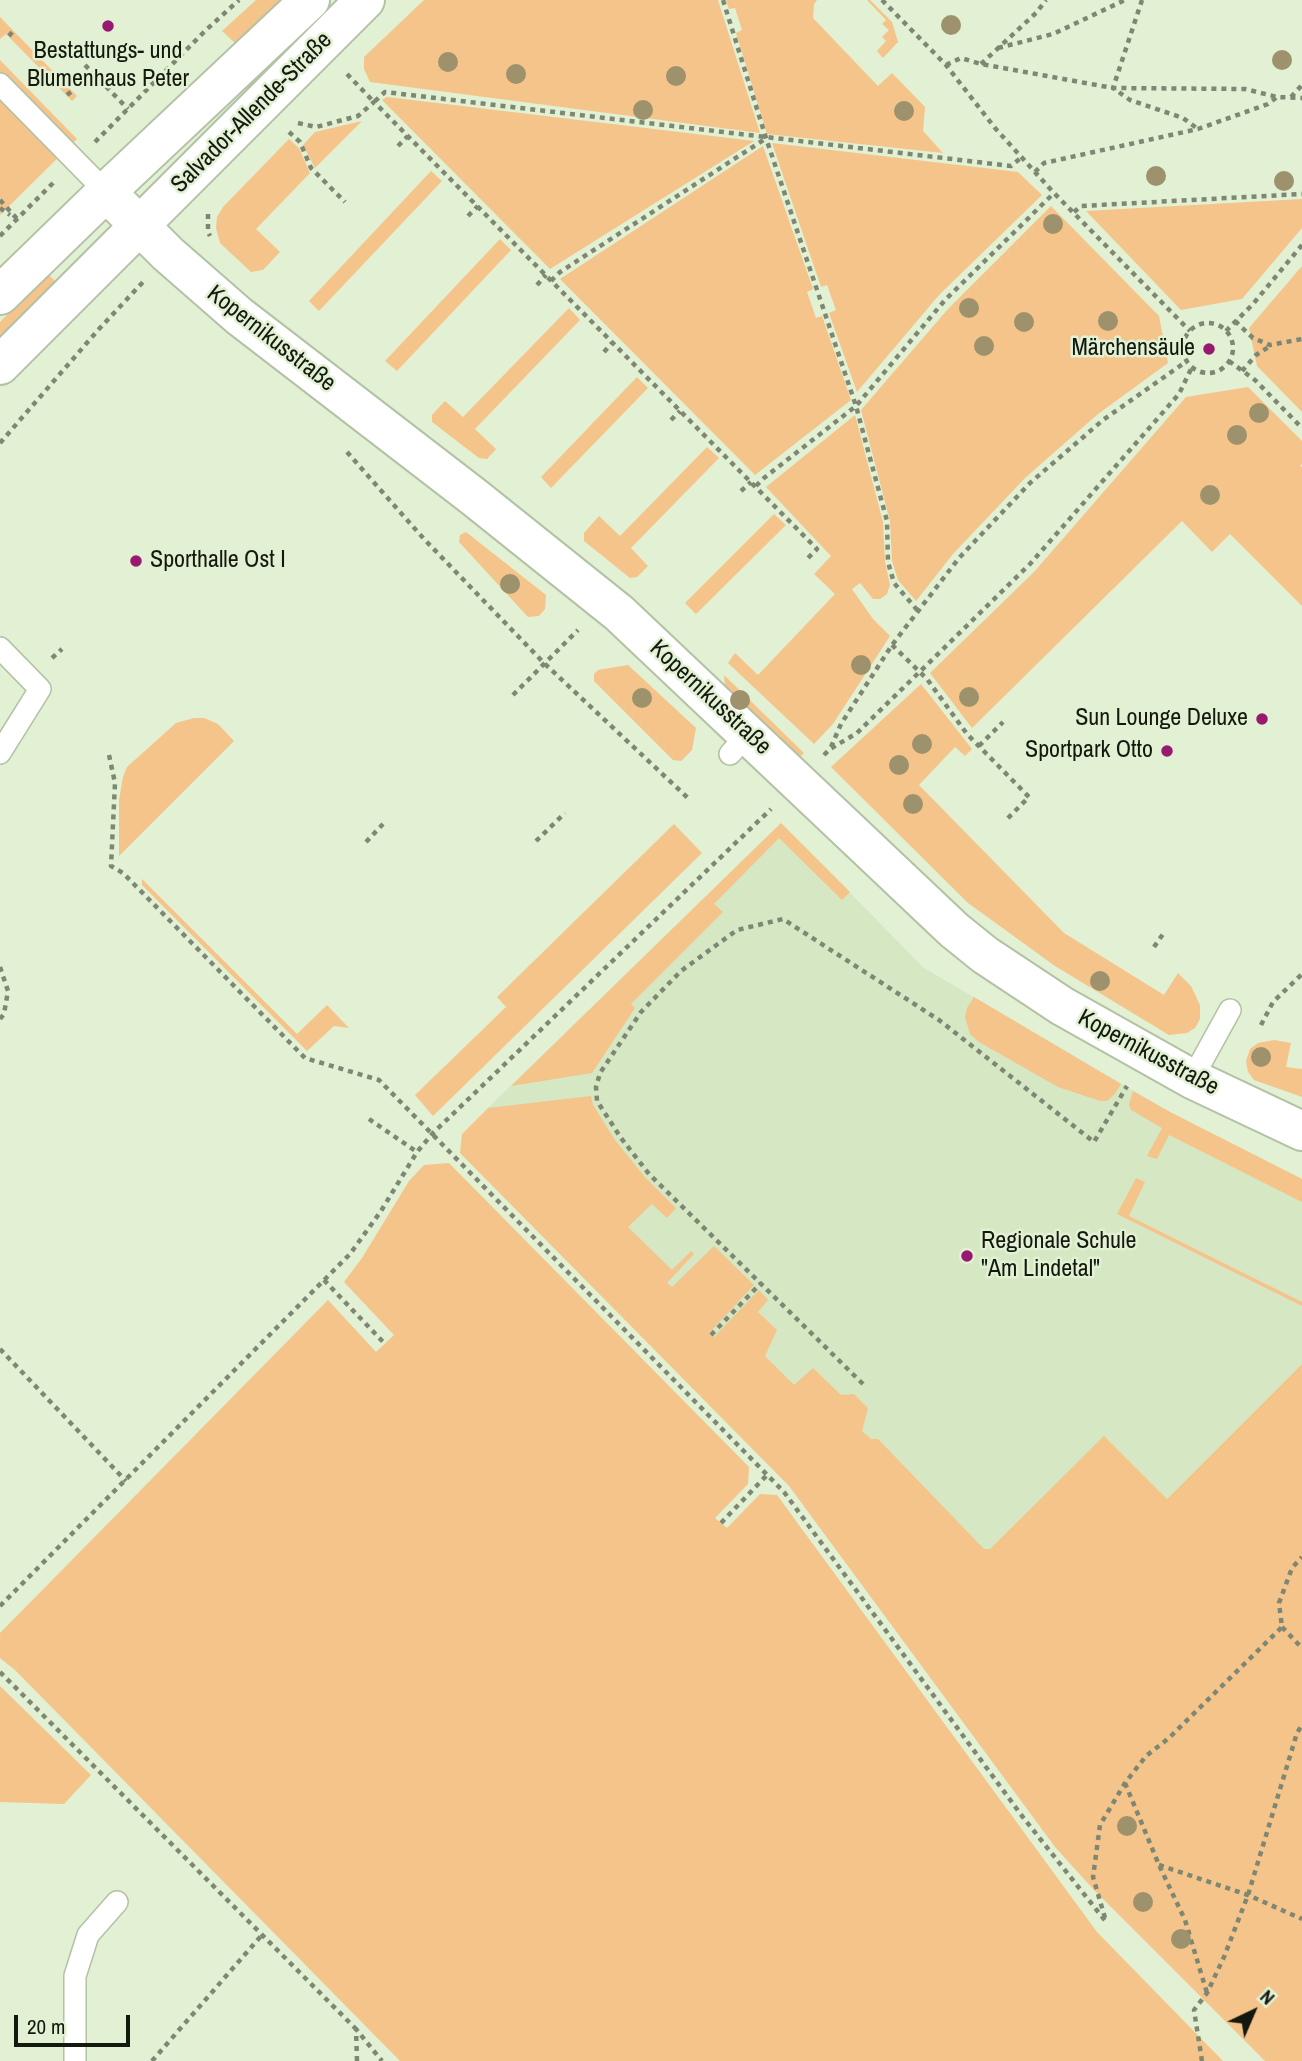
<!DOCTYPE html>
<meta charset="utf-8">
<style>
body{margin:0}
#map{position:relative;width:1302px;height:2061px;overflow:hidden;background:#e2f0d3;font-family:"Archivo Narrow",sans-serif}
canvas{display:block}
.north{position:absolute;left:1218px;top:1977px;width:70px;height:70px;-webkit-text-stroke:5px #e2f0d3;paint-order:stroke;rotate:44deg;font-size:19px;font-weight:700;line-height:28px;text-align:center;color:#14190f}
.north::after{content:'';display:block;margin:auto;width:24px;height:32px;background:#14190f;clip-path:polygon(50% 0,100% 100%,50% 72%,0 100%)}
.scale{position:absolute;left:14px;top:2015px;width:116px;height:32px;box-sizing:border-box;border:4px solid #14190f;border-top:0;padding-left:9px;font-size:21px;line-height:24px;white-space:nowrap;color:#14190f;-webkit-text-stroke:5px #e2f0d3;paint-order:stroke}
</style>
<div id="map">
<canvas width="1302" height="2061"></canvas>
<div class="north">N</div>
<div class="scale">20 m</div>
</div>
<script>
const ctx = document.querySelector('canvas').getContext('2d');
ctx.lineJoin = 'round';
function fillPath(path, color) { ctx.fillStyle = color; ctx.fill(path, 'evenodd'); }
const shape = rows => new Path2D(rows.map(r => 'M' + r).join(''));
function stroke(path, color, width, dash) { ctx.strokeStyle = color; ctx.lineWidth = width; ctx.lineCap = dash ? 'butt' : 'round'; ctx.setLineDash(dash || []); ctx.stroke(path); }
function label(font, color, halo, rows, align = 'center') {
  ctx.font = font + ' "Archivo Narrow",sans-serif'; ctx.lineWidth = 5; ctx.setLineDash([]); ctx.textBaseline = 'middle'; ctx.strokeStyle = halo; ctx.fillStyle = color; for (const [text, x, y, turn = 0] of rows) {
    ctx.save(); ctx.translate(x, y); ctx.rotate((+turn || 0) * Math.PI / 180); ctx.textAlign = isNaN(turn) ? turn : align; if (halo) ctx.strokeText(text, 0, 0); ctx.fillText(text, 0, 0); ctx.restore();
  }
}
fillPath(shape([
 [781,823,924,968,1170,1112,1302,1179,1302,1364,1018,1648,488,1108]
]), '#d6e7c3');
fillPath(shape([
 [256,0,280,0,235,43,222,31],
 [424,0,718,0,760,133,370,82,364,69,364,57],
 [726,0,817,0,814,4,813,18,878,86,892,73,925,107,923,131,943,153,767,134,736,33,742,30,735,8,729,9],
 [867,0,870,0,892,22,898,42,883,58,877,51,886,41,882,37,889,30,882,24,886,20],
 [0,17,77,96,72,101,6,34,0,39],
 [0,60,77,139,0,215],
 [387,97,754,141,550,269,382,100],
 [362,121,315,168,303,145,315,132],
 [289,139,299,148,310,173,256,229,280,252,263,270,251,272,220,243,216,228,217,217,223,207],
 [772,143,1018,172,1042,195,939,295,857,392,829,313,836,310,827,285,821,287],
 [763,146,813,289,807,292,816,318,822,316,851,400,755,475,560,279],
 [431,171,442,181,319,311,309,301],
 [1302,199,1302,228,1242,299,1181,310,1086,211],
 [1051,206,1159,316,1168,363,1098,414,1025,478,953,554,916,601,898,580,892,561,890,521,861,410,948,309],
 [500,239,511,250,397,371,385,361],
 [1302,266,1302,412,1257,366,1249,328],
 [48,274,56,282,0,338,0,322],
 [569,308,580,320,475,429,496,449,487,459,479,458,432,422,432,415,445,401,463,417],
 [637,377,648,388,551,488,541,477],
 [1248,387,1302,441,1302,464,1300,466,1302,467,1302,606,1230,534,1212,552,1182,521,972,728,930,673,1034,572,1186,397],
 [855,415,883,522,885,562,890,585,887,594,880,599,873,599,860,583,852,589,873,619,890,636,833,724,814,744,728,663,735,653,758,675,835,594,814,574,831,556,766,487],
 [707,447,719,458,631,548,648,566,637,577,630,578,584,541,584,533,599,516,620,536],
 [774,514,786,525,696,614,685,603],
 [466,532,546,595,545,609,539,616,528,617,459,542,460,535],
 [628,665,696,728,692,750,681,761,673,760,594,681,594,674,598,670],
 [724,675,804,753,794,764,726,698],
 [921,684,972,749,965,756,955,747,919,785,1064,933,1164,995,1178,973,1191,986,1200,1005,1200,1019,1195,1028,1187,1033,1169,1035,1055,966,968,903,831,767],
 [194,718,204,718,218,724,234,741,119,856,119,800,123,777,127,767,176,723],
 [781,823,850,892,842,900,779,838,714,904,723,912,631,1004,635,1008,592,1073,511,1086],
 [674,824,702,853,433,1116,415,1095,506,1007,497,997],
 [142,879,297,1034,327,1005,349,1028,334,1026,307,1051,142,885],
 [974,997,1121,1084,1115,1094,1107,1101,1100,1101,1058,1087,979,1042,970,1034,965,1017,967,1008],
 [1274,1040,1291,1043,1286,1067,1302,1069,1302,1097,1254,1080,1248,1072,1246,1061,1250,1049,1258,1043],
 [1133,1091,1170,1112,1302,1179,1302,1202,1169,1135,1157,1159,1147,1156,1162,1128,1131,1110,1129,1105],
 [591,1096,593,1105,615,1140,644,1176,676,1208,667,1218,652,1204,628,1227,672,1270,691,1251,694,1254,667,1283,672,1287,714,1246,754,1285,709,1333,714,1337,759,1290,768,1300,758,1312,777,1330,765,1356,794,1385,813,1368,841,1395,854,1394,868,1408,862,1431,871,1439,878,1439,984,1549,990,1549,1104,1436,1167,1499,1302,1364,1302,2061,1265,2061,1093,1889,1055,1847,789,1486,460,1153,462,1134,488,1108],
 [449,1163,749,1467,748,1484,715,1518,727,1528,760,1494,777,1495,1097,1932,1223,2061,400,2061,15,1670,0,1658,0,1633,328,1300,376,1352,394,1335,344,1282,362,1258,409,1181,424,1165],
 [1136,1178,1145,1182,1129,1216,1302,1302,1302,1306,1117,1214],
 [0,1686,91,1775,64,1804,0,1802]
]), '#f5c48a');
const service = shape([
 [0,84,106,192],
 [0,648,40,689,0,753],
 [730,754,748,734],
 [1192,1079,1230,1010],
 [75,2061,75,1976,88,1935,117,1902]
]);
const minor = shape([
 [106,192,168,254,239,316,474,497,619,613,954,930,985,955,1062,1006,1192,1079,1302,1131],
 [0,295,106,192,310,0],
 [0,365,365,0]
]);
stroke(service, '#b3c1a5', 24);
stroke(minor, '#b3c1a5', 42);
stroke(shape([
 [723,0,766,138,856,406,887,521,888,562,894,583,918,611],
 [882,0,946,65,995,128,1054,193,1190,331],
 [1142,0,1113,88,1130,100,1183,118,1198,129],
 [9,36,13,31],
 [998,48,1053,34,1125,0],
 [981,64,1036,13,1046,0],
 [85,65,128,109],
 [946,65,961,58,981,64,1113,88,1245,89,1277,97,1302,98],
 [347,74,374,102,385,92,1011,166,1022,157],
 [67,95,72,91],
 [1291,97,1302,85],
 [298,123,316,127,358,116,374,102,817,549,808,558],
 [289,132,300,142,311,168,345,202],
 [95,142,206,30,239,0],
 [398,146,408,136],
 [1035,172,1044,163,1198,129,1268,104,1277,97],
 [0,200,18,220],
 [0,208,10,215],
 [1074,212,1081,206,1302,194],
 [208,214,208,232,210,236],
 [468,216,478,206],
 [0,236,54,182],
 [551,281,560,272,765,139],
 [537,285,546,275],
 [1235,321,1253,338,1270,345,1302,339],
 '1183 348a25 25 0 1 1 50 0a25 25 0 1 1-50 0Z',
 [1226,331,1253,304,1302,245],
 [604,352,612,343],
 [1229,361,1255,380,1302,428],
 [1242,371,1256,355,1270,346],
 [671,420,680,411],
 [0,443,99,329,143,282],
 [347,452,424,539,544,663,689,799],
 [756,486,764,478,856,406,945,300,1054,193],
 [741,491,751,482],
 [892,645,927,679,967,734,1029,797,1006,820],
 [52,658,62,649],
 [513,695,578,630],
 [979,746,1003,722],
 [831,747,841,724,892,645,959,558,1030,483,1103,420,1187,361],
 [109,755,115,783,111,866,123,873,305,1058,379,1080,784,1492,1022,1816,1107,1923],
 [824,755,830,749,857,733,1030,564,1179,394,1192,367],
 [536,841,565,813],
 [366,842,383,824],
 [1154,947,1163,934],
 [0,967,8,991,4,1014,0,1019],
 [1261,1025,1273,1002,1302,974],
 [369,1119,417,1152],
 [324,1280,385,1344],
 [711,1335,761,1283],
 [0,1349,126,1481],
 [863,1384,649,1174,621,1138,597,1101,596,1087,600,1073,641,1012,681,971,737,930,783,919,939,1020,1094,1142,1127,1086],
 [721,1523,767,1475],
 [0,1606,350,1254,381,1211,417,1152,433,1133,771,809],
 [1282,1627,1302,1648],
 [0,1672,356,2029],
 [1125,1783,1159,1865,1185,1920,1207,1993],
 [1159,1865,1248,1895,1302,1919],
 [1105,1918,1093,1877,1100,1825,1125,1783,1146,1756,1169,1738,1282,1627,1279,1603,1292,1568,1302,1557],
 [152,2061,261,1936],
 [357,2061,356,2029,382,2061],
 [1202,2061,1194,2010,1207,1993,1224,1957,1248,1895,1297,1733,1302,1725]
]), '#7e8773', 4.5, [5, 5]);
stroke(service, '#fff', 21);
stroke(minor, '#fff', 38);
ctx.fillStyle = '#9e926d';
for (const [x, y] of [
 [951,25],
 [1282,60],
 [448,62],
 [516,74],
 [676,76],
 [643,110],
 [904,111],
 [1156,176],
 [1284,181],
 [1053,224],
 [969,308],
 [1108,321],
 [1024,322],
 [984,346],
 [1259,413],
 [1237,435],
 [1210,495],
 [510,584],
 [861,665],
 [969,697],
 [642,698],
 [740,700],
 [922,744],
 [899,765],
 [913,804],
 [1100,981],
 [1261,1057],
 [1127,1826],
 [1143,1902],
 [1181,1939]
]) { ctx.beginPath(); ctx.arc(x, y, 10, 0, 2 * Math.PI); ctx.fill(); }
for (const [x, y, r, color] of [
 [108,26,7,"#981970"],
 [1209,349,7,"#981970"],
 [136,561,7,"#981970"],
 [1262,719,7,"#981970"],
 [1167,751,7,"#981970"],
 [967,1256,7,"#981970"]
]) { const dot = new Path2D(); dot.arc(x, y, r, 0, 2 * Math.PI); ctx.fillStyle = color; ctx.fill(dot); stroke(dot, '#e2f0d3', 2.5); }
label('24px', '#14190f', '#e2f0d3', [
 ["Bestattungs- und",108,52,"center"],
 ["Blumenhaus Peter",108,80,"center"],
 ["Märchensäule",1195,349],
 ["Sporthalle Ost I",150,561,"left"],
 ["Sun Lounge Deluxe",1248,719],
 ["Sportpark Otto",1153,751],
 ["Regionale Schule",981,1242,"left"],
 ["\"Am Lindetal\"",981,1270,"left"]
], 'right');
label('24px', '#14190f', '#e2f0d3', [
 ["Salvador-Allende-Straße",252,113,-45],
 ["Kopernikusstraße",271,339,38],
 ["Kopernikusstraße",710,698,43],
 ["Kopernikusstraße",1148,1053,28]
]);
</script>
